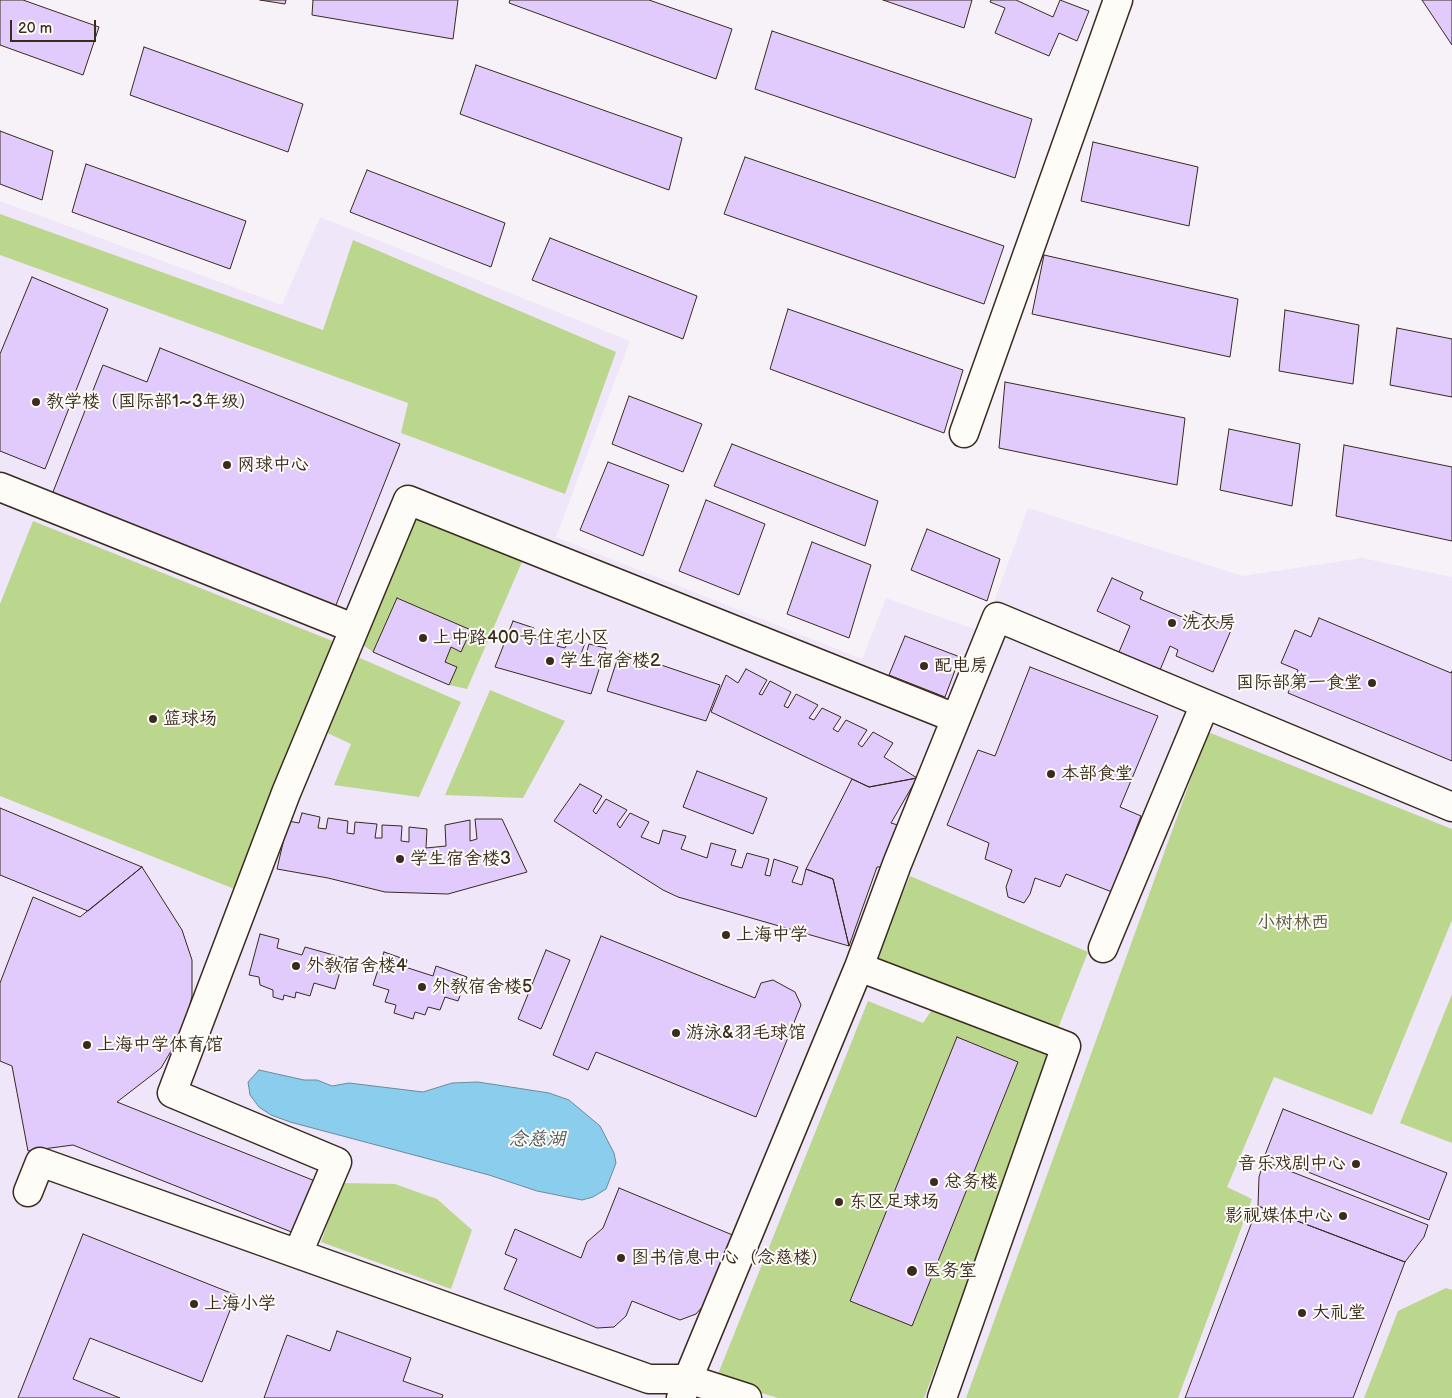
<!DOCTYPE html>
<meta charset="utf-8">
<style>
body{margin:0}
#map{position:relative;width:1452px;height:1398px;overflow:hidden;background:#f7f2f8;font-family:"Balsamiq Sans",sans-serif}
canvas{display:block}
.scale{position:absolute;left:10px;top:20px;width:86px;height:22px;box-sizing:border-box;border:2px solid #3b2a1e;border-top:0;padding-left:6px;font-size:15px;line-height:18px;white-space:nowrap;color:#3b2a1e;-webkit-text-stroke:4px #fdfcf7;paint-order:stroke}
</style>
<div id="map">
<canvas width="1452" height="1398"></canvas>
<div class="scale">20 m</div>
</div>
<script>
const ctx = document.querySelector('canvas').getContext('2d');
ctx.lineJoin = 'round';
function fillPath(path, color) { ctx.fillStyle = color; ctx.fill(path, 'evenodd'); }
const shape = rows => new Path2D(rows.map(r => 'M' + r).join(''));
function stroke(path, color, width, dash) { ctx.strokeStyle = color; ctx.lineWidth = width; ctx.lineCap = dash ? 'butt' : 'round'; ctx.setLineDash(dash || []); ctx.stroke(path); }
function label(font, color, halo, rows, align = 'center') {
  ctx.font = font + ' "Balsamiq Sans","LXGW WenKai TC",sans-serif'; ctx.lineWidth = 4; ctx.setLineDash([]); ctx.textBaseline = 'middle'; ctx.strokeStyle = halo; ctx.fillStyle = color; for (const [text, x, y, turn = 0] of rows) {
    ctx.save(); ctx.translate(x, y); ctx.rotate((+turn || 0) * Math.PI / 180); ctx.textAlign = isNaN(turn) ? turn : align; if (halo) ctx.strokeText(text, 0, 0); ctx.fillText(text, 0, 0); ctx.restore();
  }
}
fillPath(shape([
 [0,201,282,305,320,217,630,341,556,537,862,659,886,598,983,632,1028,508,1243,576,1362,558,1452,577,1452,1398,0,1398]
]), '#f0e6f9');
fillPath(shape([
 [0,214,323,330,353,240,616,352,565,494,401,433,408,403,0,255],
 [410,508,525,555,467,689,449,685,373,652,356,640],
 [33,521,335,642,237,890,0,796,0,604],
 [353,655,461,702,419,797,334,785,351,744,321,730],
 [490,690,565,721,523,798,445,795],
 [1208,732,1452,829,1452,920,1372,1115,1274,1077,1227,1187,1252,1199,1178,1398,966,1398],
 [910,876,1088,952,1055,1036,874,963],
 [1452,994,1452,1143,1400,1123],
 [868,1001,923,1023,933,1008,1054,1052,924,1398,778,1398,716,1379],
 [957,1038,1018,1062,912,1326,850,1301],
 [342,1183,395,1184,437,1199,472,1230,451,1289,321,1242],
 [1446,1288,1452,1290,1452,1398,1364,1398,1398,1311]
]), '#bbd78e');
const water = shape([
 [259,1070,304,1080,317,1080,332,1086,349,1083,423,1092,452,1083,478,1082,549,1093,569,1100,600,1126,614,1153,616,1163,606,1189,593,1197,582,1200,537,1191,489,1175,290,1122,271,1115,259,1107,250,1095,248,1082,259,1070]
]);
fillPath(water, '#8bcded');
stroke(water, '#6b8c9a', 1);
const building = shape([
 [0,0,23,0,99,27,83,75,0,45,0,0],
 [260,0,286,0,285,4,260,0],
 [313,0,458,0,453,39,312,15,313,0],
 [510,0,649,0,732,29,716,79,509,3,510,0],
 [883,0,972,0,964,28,883,0],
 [991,0,1016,0,1053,17,1060,0,1089,11,1077,41,1059,33,1049,56,995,33,1005,8,990,2,991,0],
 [1422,0,1452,0,1452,45,1422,0],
 [772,31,1032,119,1015,178,755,89,772,31],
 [144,47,303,104,288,152,130,95,144,47],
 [476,65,682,138,669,190,460,114,476,65],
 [0,131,53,151,42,200,0,184,0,131],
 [1093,142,1198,167,1189,226,1081,201,1093,142],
 [745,157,1004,246,984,304,724,214,745,157],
 [86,164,246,221,230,269,72,212,86,164],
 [367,170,505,223,491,267,350,212,367,170],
 [550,238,697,296,683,339,532,280,550,238],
 [1044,255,1238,299,1230,357,1032,314,1044,255],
 [32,277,108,309,45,469,0,451,0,354,32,277],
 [788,309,963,370,944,433,770,369,788,309],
 [1285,310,1359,325,1353,384,1279,371,1285,310],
 [1397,328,1452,339,1452,397,1390,385,1397,328],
 [160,348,400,444,334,610,51,497,103,365,147,382,160,348],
 [1005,382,1185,418,1177,485,999,448,1005,382],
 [629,396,702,424,683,472,612,444,629,396],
 [1229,429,1300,444,1292,506,1220,490,1229,429],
 [732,444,878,501,865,546,714,486,732,444],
 [1344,445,1452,467,1452,541,1336,516,1344,445],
 [608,462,669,485,643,556,580,530,608,462],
 [706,500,765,524,739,595,679,571,706,500],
 [927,529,1000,559,987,601,911,570,927,529],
 [812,542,871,565,849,638,787,614,812,542],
 [1112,578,1143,592,1140,599,1189,620,1193,611,1232,628,1213,672,1176,656,1178,650,1170,646,1160,670,1119,652,1130,626,1097,611,1112,578],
 [397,598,471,630,461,652,451,647,445,662,457,667,449,685,373,652,397,598],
 [1319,618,1451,673,1452,671,1452,761,1288,693,1298,670,1281,663,1295,630,1311,637,1319,618],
 [513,621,534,628,531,637,540,640,543,630,561,636,557,646,565,648,569,638,585,643,581,654,586,655,589,644,606,648,591,694,495,667,513,621],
 [905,636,960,657,945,697,889,675,905,636],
 [620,651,720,685,706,721,607,691,620,651],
 [1030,667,1158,716,1120,807,1141,816,1112,892,1066,874,1060,887,1035,878,1030,894,1024,903,1008,897,1006,887,1012,870,985,859,989,843,947,825,978,750,995,756,1030,667],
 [746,669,767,680,759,694,762,695,770,681,791,692,784,706,788,708,796,694,818,705,809,718,814,720,822,708,841,717,833,729,838,732,846,720,867,730,858,744,862,747,873,732,893,743,884,757,917,778,869,787,711,712,726,675,738,683,746,669],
 [697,771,767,798,753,834,683,807,697,771],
 [917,778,891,823,901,826,885,867,877,867,849,946,833,879,806,869,852,779,869,787,917,778],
 [580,784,602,796,593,811,596,814,606,799,627,810,617,824,620,828,630,813,649,822,641,837,659,844,663,830,686,836,681,849,707,858,711,843,736,850,731,865,742,868,747,853,769,859,765,875,770,876,774,859,798,867,792,882,802,885,806,869,833,879,849,946,678,897,663,890,554,821,580,784],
 [0,808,142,867,88,911,0,875,0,808],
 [302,813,320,817,318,828,326,829,328,818,348,821,347,833,354,834,355,822,377,824,375,838,382,838,382,825,402,826,401,841,409,842,409,827,427,829,426,848,446,846,445,825,470,820,470,841,477,839,475,819,502,819,527,872,448,894,385,892,328,878,277,869,288,821,299,823,302,813],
 [142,867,182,930,192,960,192,996,184,1029,161,1068,117,1102,315,1181,294,1233,73,1145,28,1151,12,1066,0,1061,0,983,33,897,80,917,142,867],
 [260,934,279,939,277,948,302,955,305,947,344,958,335,989,314,983,310,996,296,992,295,998,284,995,283,1000,273,997,273,990,260,985,259,977,249,975,260,934],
 [601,936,755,998,761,983,773,980,795,992,801,1005,756,1117,596,1052,588,1070,553,1055,601,936],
 [546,950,570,960,541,1029,518,1019,546,950],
 [384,952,407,960,405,967,433,976,436,966,467,977,458,1001,445,997,440,1010,428,1007,425,1015,415,1012,413,1019,394,1013,396,1005,385,1002,389,990,373,985,384,952],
 [957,1037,1018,1062,912,1326,850,1301,957,1037],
 [1283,1109,1447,1173,1429,1220,1265,1155,1283,1109],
 [1264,1161,1428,1225,1424,1237,1405,1262,1258,1206,1259,1177,1264,1161],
 [619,1188,735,1236,710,1298,696,1314,680,1320,632,1301,626,1316,614,1327,597,1328,504,1289,517,1259,505,1254,515,1229,581,1258,587,1242,603,1228,619,1188],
 [1258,1206,1405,1262,1353,1398,1185,1398,1258,1206],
 [83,1234,236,1295,202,1382,90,1338,73,1379,120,1398,18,1398,83,1234],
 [337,1331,411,1358,403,1381,443,1395,442,1398,264,1398,287,1335,330,1351,337,1331]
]);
fillPath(building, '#e0cbfc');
stroke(building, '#3b2a1e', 1);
const minor = shape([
 [964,433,1118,0],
 [0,487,353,628],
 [1103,948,1205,704],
 [859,967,897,864,997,617,1452,807],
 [28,1192,40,1162,649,1379,688,1379,681,1398],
 [298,1253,337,1162,172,1093,286,793,408,500,955,718],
 [747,1398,688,1379,859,967,1066,1046,942,1398]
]);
stroke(minor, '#3b2a1e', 31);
stroke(minor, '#fdfcf7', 28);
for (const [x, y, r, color] of [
 [36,402,5,"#3b2a1e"],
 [227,465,5,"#3b2a1e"],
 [1172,623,5,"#3b2a1e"],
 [423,638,5,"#3b2a1e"],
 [550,661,5,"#3b2a1e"],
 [924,666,5,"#3b2a1e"],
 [1372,683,5,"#3b2a1e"],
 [153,719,5,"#3b2a1e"],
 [1051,774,5,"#3b2a1e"],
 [400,859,5,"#3b2a1e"],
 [726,935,5,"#3b2a1e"],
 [296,966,5,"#3b2a1e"],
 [422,987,5,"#3b2a1e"],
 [676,1033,5,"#3b2a1e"],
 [87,1045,5,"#3b2a1e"],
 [1356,1164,5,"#3b2a1e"],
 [934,1182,5,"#3b2a1e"],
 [839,1202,5,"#3b2a1e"],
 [1343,1216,5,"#3b2a1e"],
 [621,1258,5,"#3b2a1e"],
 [912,1271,6,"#3b2a1e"],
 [194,1304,5,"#3b2a1e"],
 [1302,1313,5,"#3b2a1e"]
]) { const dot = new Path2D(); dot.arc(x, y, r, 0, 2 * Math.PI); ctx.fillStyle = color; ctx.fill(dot); stroke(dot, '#fdfcf7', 2); }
label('18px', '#3b2a1e', '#fdfcf7', [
 ["教学楼（国际部1~3年级）",46,402],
 ["网球中心",237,465],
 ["洗衣房",1182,623],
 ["上中路400号住宅小区",433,638],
 ["学生宿舍楼2",560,661],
 ["配电房",934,666],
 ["国际部第一食堂",1362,683,"right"],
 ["篮球场",163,719],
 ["本部食堂",1061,774],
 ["学生宿舍楼3",410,859],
 ["上海中学",736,935],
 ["外教宿舍楼4",306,966],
 ["外教宿舍楼5",432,987],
 ["游泳&羽毛球馆",686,1033],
 ["上海中学体育馆",97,1045],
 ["音乐戏剧中心",1346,1164,"right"],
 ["总务楼",944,1182],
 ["东区足球场",849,1202],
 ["影视媒体中心",1333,1216,"right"],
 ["图书信息中心（念慈楼）",631,1258],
 ["医务室",923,1271],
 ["上海小学",204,1304],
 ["大礼堂",1312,1313]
], 'left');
label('18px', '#5b553a', '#fdfcf7', [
 ["小树林西",1293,923]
]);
label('italic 19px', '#535b5c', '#fdfcf7', [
 ["念慈湖",537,1140]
]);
</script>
